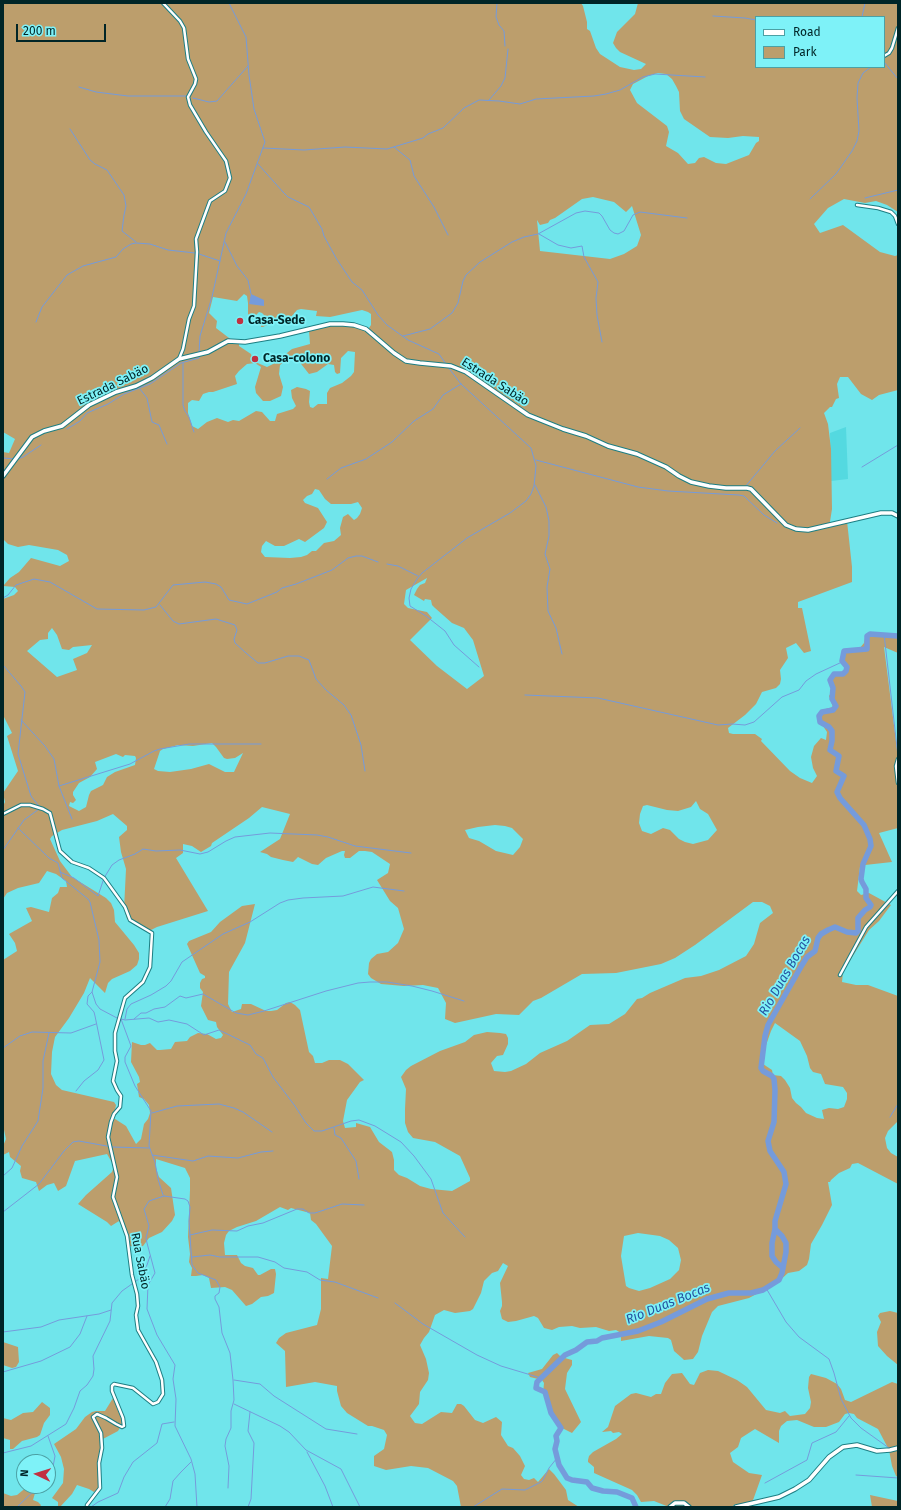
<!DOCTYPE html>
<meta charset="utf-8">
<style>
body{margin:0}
#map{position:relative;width:901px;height:1510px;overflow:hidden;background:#70e5eb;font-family:"Fira Sans",sans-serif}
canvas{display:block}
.frame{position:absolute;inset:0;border:4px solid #002527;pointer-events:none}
.legend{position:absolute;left:755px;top:16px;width:130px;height:52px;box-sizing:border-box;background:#7ef2f8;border:1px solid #4ca0a4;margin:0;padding:5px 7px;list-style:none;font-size:12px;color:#002527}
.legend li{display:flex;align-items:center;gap:8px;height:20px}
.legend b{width:20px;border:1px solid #4ca0a4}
.north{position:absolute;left:16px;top:1454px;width:40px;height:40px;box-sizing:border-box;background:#7ef2f8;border:1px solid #4ca0a4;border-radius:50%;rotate:274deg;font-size:11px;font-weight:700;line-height:16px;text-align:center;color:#002527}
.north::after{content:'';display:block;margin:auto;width:14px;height:18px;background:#c13140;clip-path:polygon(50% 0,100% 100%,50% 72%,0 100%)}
.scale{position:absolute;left:16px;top:24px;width:90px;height:18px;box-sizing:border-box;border:2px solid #002527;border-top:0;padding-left:5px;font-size:12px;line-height:14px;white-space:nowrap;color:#002527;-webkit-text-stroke:3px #7ef2f8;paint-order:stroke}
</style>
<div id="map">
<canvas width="901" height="1510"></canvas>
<div class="frame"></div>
<ul class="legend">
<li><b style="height:5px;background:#fff"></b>Road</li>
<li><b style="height:11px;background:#bc9e6c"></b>Park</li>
</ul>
<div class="north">N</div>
<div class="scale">200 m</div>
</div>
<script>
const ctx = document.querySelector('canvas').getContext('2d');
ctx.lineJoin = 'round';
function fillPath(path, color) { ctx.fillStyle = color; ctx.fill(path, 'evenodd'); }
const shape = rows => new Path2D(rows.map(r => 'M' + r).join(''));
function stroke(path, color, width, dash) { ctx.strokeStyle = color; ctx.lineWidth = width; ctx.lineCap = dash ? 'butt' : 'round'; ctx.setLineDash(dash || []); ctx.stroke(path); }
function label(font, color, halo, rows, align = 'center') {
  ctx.font = font + ' "Fira Sans",sans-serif'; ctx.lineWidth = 3.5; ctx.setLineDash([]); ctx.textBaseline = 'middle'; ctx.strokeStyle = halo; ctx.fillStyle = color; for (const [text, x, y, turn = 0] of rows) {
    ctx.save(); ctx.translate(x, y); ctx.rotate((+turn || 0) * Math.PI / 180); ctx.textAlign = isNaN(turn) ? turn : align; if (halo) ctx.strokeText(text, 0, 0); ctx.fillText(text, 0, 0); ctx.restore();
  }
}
fillPath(shape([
 [846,427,848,479,831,481,830,433]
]), '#54d9e0');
fillPath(shape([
 [3,3,581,3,583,6,587,22,587,29,590,31,596,48,600,54,620,67,634,70,641,69,646,64,620,52,616,48,613,43,617,32,635,14,638,3,898,3,898,212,887,205,876,201,865,203,844,199,828,208,814,224,820,233,843,225,880,252,895,256,898,255,898,390,879,395,872,400,861,394,848,377,840,377,837,384,839,398,836,399,832,407,830,407,824,413,828,424,831,449,832,509,829,528,847,521,852,567,852,582,798,602,798,608,802,608,811,651,804,653,796,643,786,648,788,658,780,670,781,679,780,684,776,688,762,692,756,704,745,715,728,728,729,733,733,734,755,734,762,739,761,741,790,771,800,778,812,783,817,776,813,768,811,757,814,746,821,738,826,740,827,732,819,720,818,715,822,710,833,707,829,696,833,690,829,677,834,673,846,671,840,659,843,651,853,652,859,649,864,643,866,634,869,633,872,636,898,638,898,653,884,647,898,757,898,828,879,833,892,862,865,865,865,868,860,867,857,891,861,895,869,893,891,905,879,921,869,930,846,967,843,972,842,982,856,985,868,985,898,996,898,1121,888,1131,885,1138,887,1148,891,1153,898,1157,898,1184,858,1163,852,1164,850,1168,839,1173,831,1180,830,1182,828,1182,832,1205,822,1225,811,1244,809,1259,807,1265,799,1271,788,1273,777,1283,749,1298,718,1306,712,1312,702,1336,698,1352,693,1359,684,1360,682,1358,674,1351,671,1340,668,1338,649,1336,621,1341,621,1333,616,1330,609,1331,596,1327,580,1328,572,1326,559,1327,552,1330,544,1328,538,1318,534,1316,516,1321,508,1322,502,1319,500,1311,502,1306,502,1302,500,1283,508,1266,503,1263,498,1271,492,1273,484,1281,481,1293,473,1309,470,1311,455,1313,444,1310,435,1315,429,1332,424,1338,420,1345,426,1359,429,1373,428,1380,420,1392,419,1404,410,1416,415,1423,422,1424,441,1412,452,1413,457,1404,461,1404,464,1406,475,1420,483,1423,496,1417,502,1422,501,1435,508,1446,513,1448,520,1456,525,1466,521,1475,524,1479,529,1480,534,1478,538,1482,549,1469,554,1474,566,1490,568,1500,579,1507,461,1507,457,1486,453,1481,428,1468,411,1466,386,1470,374,1466,374,1456,384,1449,387,1435,384,1430,372,1426,368,1426,347,1413,341,1406,337,1391,337,1386,315,1382,286,1387,285,1351,276,1343,279,1338,286,1333,317,1325,321,1309,321,1278,328,1279,332,1246,316,1224,311,1220,310,1213,291,1208,288,1210,280,1207,256,1221,237,1227,229,1231,226,1235,224,1243,225,1255,237,1255,241,1263,245,1266,253,1268,258,1275,260,1275,271,1269,275,1269,276,1274,274,1293,268,1296,261,1297,252,1304,246,1306,232,1290,225,1287,211,1288,209,1278,203,1275,196,1276,191,1276,192,1268,189,1262,190,1254,188,1237,190,1190,190,1178,185,1168,156,1159,156,1168,159,1177,171,1188,175,1215,172,1221,162,1232,149,1238,143,1246,136,1247,130,1246,124,1229,119,1221,111,1226,107,1222,78,1204,86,1195,112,1172,114,1166,107,1154,75,1161,66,1186,58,1191,54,1183,47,1185,39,1191,36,1182,22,1178,20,1171,21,1166,10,1157,9,1152,3,1155,3,1146,6,1139,3,1125,3,960,17,951,15,943,9,934,32,921,26,908,31,907,49,912,52,898,58,893,60,887,67,887,66,881,56,874,47,871,39,883,18,888,7,893,3,899,3,806,5,802,3,793,18,771,7,736,12,733,3,715,3,599,14,595,18,591,15,587,3,586,10,578,19,572,31,558,60,566,69,561,67,555,58,550,29,545,18,547,8,544,3,539,3,452,9,453,15,439,3,432],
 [756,17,884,17,884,67,756,67],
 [658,73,666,74,672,79,676,86,679,92,680,111,684,119,710,137,728,138,743,136,759,137,759,141,756,143,749,155,726,164,716,163,704,157,699,158,695,163,688,164,678,153,666,146,669,132,667,126,637,103,630,90,633,84,648,76],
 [593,197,614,202,626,212,632,206,641,235,637,246,624,254,610,259,540,251,537,220,540,225,548,223,550,220,555,218,582,199],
 [244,294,247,296,248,303,248,314,252,319,259,312,262,313,264,315,261,324,261,327,263,327,267,325,269,320,274,320,281,323,286,323,297,310,301,309,317,311,316,316,330,317,362,310,368,312,371,314,371,325,367,331,349,325,334,325,309,331,310,344,292,349,273,364,267,367,253,361,251,354,239,346,239,341,233,341,216,328,217,321,209,313,213,297,237,301],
 [348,351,355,352,354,372,351,376,342,383,330,388,327,393,327,404,318,404,313,408,310,407,309,402,310,391,306,389,297,387,291,390,292,398,296,406,293,409,277,414,275,421,270,421,262,412,256,411,239,421,233,420,228,422,217,418,207,422,198,429,192,426,188,413,188,403,192,400,199,401,203,394,209,392,213,392,237,384,235,376,239,371,247,364,255,363,261,367,255,387,256,393,263,401,270,401,281,396,283,387,279,374,280,365,286,360,298,360,309,374,317,372,328,364,334,365,335,372,337,374,340,373,341,358],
 [315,489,319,490,325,499,331,504,351,504,358,502,362,508,360,514,357,518,354,520,348,514,343,517,340,528,341,535,334,541,324,543,316,551,312,551,307,555,301,557,290,558,265,557,261,552,262,546,266,541,275,546,284,546,299,539,305,542,324,528,327,522,318,508,305,503,303,500,307,496,312,494],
 [427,578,425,583,420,585,417,589,414,595,424,601,425,599,431,600,432,605,435,608,452,623,464,628,473,640,484,676,467,689,437,666,410,640,432,618,427,612,408,608,404,604,406,590],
 [52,628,57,635,62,649,69,650,73,647,92,645,87,653,73,659,77,670,57,677,27,651,40,640,48,639,48,633],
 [212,743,216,747,224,758,227,759,235,758,243,753,234,772,225,772,209,764,191,769,170,772,158,771,154,769,160,751,163,749,178,745,193,746],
 [116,754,123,757,125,755,135,756,136,758,135,765,115,772,107,777,103,785,91,791,89,795,86,807,79,811,69,806,70,802,73,803,76,800,73,795,73,792,79,783,90,777,97,769,95,762],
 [696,801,700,809,708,814,717,830,708,840,693,844,685,842,679,839,670,830,663,828,651,834,642,831,639,823,640,814,643,806,647,805,667,810,678,811,691,807],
 [262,807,290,814,280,839,260,852,267,854,271,857,283,860,293,862,298,857,312,864,318,865,326,858,342,851,345,851,344,855,345,858,350,858,359,851,365,851,372,852,390,864,388,873,377,880,390,901,398,908,404,929,398,943,388,952,377,954,371,959,369,963,368,974,371,978,381,984,404,986,423,985,438,988,446,1003,445,1019,455,1023,496,1014,519,1015,533,1001,541,998,582,974,616,973,661,964,675,958,695,945,753,902,762,902,770,906,773,913,760,923,754,944,746,956,719,970,701,976,685,978,650,993,642,998,637,999,625,1014,609,1024,590,1025,567,1041,540,1053,526,1064,511,1071,505,1072,494,1071,491,1063,497,1056,503,1055,508,1044,508,1038,506,1034,500,1033,487,1032,474,1035,465,1042,440,1051,411,1066,406,1070,401,1077,406,1089,405,1109,405,1123,408,1132,413,1138,435,1142,460,1156,470,1178,470,1181,452,1191,431,1189,420,1186,407,1178,399,1175,394,1170,394,1160,392,1152,379,1142,370,1127,356,1123,356,1127,345,1128,343,1121,347,1100,360,1082,364,1080,348,1064,340,1060,329,1060,322,1063,315,1063,313,1056,309,1052,300,1010,295,1005,290,1002,286,1003,277,1010,271,1011,266,1011,251,1004,242,1004,241,1009,232,1012,228,1004,229,972,245,943,255,904,242,906,220,922,211,932,189,941,187,944,200,973,205,976,205,978,202,979,200,983,200,988,203,992,201,1006,208,1020,216,1022,217,1027,223,1035,221,1038,216,1039,207,1034,198,1033,190,1037,187,1041,175,1042,171,1049,160,1050,157,1050,150,1043,145,1045,141,1045,132,1042,131,1062,139,1077,140,1082,137,1084,139,1097,144,1099,149,1105,150,1113,148,1119,144,1124,141,1139,136,1144,126,1126,112,1117,115,1110,116,1105,114,1102,62,1090,56,1085,51,1074,52,1052,55,1037,69,1018,84,993,90,978,105,993,108,983,112,979,130,971,137,965,139,959,139,953,134,945,115,922,114,910,111,903,106,898,72,877,60,861,50,839,52,836,62,830,97,821,113,814,127,826,127,830,119,837,121,852,126,869,124,909,127,919,132,923,149,931,157,927,208,911,176,858,183,853,183,844,192,846,201,852,211,846,212,843,249,818],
 [495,825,505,826,512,828,523,839,520,847,513,855,496,851,479,841,469,838,465,830,478,827],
 [775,1023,800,1041,807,1056,810,1068,813,1072,821,1074,825,1084,843,1087,847,1093,847,1099,844,1107,838,1109,829,1108,822,1110,824,1119,817,1118,806,1113,801,1107,796,1103,792,1098,790,1088,785,1080,781,1076,773,1075,772,1070,760,1062,771,1031],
 [638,1233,660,1236,669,1240,678,1248,681,1260,679,1270,670,1279,650,1288,639,1291,629,1288,626,1286,621,1256,624,1236],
 [890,1311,898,1313,898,1365,887,1356,878,1346,877,1332,881,1322,878,1316,880,1313],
 [3,1342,18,1347,19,1362,16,1367,12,1368,3,1365],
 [557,1353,561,1357,572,1360,572,1365,567,1373,565,1389,581,1422,572,1433,560,1427,555,1421,550,1405,543,1394,544,1383,542,1380,530,1377,528,1373,542,1369,553,1355],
 [708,1370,718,1371,737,1380,747,1387,766,1410,780,1413,785,1411,790,1416,805,1414,810,1408,811,1402,808,1388,809,1377,811,1374,826,1378,837,1384,841,1389,845,1400,851,1402,892,1382,898,1384,898,1477,896,1476,892,1466,889,1450,878,1429,857,1418,854,1414,849,1413,845,1414,839,1422,826,1427,814,1427,797,1420,787,1421,781,1426,779,1431,779,1443,755,1429,741,1438,738,1447,730,1453,733,1462,749,1473,762,1475,752,1503,750,1504,736,1504,731,1507,669,1507,654,1501,641,1502,637,1495,632,1490,594,1473,594,1467,588,1462,588,1460,589,1456,593,1452,616,1439,622,1434,619,1432,613,1433,611,1431,602,1432,608,1427,615,1406,631,1394,636,1393,651,1397,656,1394,661,1394,665,1383,672,1374,682,1373,690,1384,694,1385,700,1373],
 [113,1398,121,1418,122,1424,118,1431,101,1440,99,1460,100,1487,94,1492,89,1489,77,1485,72,1494,60,1507,58,1507,58,1502,52,1498,63,1483,64,1469,61,1457,54,1444,76,1429,85,1417,92,1412,96,1411,105,1411],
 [42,1402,50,1408,50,1415,44,1423,40,1435,37,1437,22,1441,13,1449,10,1449,10,1440,3,1438,3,1418,11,1420,23,1413,33,1412],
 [28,1486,42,1486,35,1493,33,1500,38,1502,41,1505,40,1507,3,1507,3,1493,11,1496,17,1495],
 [870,1495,898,1501,898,1507,872,1507]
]), '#bc9e6c');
fillPath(shape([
 [251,294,264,300,264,306,249,304]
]), '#759bdb');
stroke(shape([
 [497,3,496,17,499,25,504,31,505,46],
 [713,16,745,18,756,20],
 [862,17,865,3],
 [884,62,898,79],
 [79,87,96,92,128,96,187,96],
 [193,98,209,102,217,101,248,66],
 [489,100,501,86,505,78,508,49],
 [70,129,90,160,95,164,107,170,124,195,126,206,124,215,122,231,136,242],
 [394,147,410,160,414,176,434,207,448,235],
 [263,148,304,150,345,147,387,149,423,138,428,134,443,128,464,108,479,100,499,101,520,104,536,99,594,96,606,94,620,90,643,77,655,74,705,77],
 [258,164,283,192,288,197,309,207,322,229,324,236,336,258,352,282,362,290,378,315,387,325,408,340,439,354,446,364],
 [865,198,898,190],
 [810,199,836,174,852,151,857,141,859,131,857,98,858,83,863,73,871,67],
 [539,234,558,245,571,248,582,246,584,257,598,282,596,298,597,315,602,342],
 [225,242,237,266,248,280,251,294],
 [199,254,220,261],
 [36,322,42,307,67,275,83,266,116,257,123,249,131,244,136,243,150,244,168,250,195,253],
 [403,336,430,329,452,313,458,303,463,281,466,275,480,262,512,242,524,237,538,234,576,213,585,211,599,213,602,216,610,230,614,233,618,234,624,231,633,215,640,212,687,218],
 [199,353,200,336,212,297,226,233,246,194,265,142,254,109,249,75,246,37,229,3],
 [183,363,183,405,185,411,189,417,194,432],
 [448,367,461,384,531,448,536,466,534,486,531,494,526,501,510,513,467,538,422,573,417,579,411,589,409,598,410,606,426,616,445,631,454,645,479,667],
 [140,389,147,398,152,422,159,425,167,444],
 [67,429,80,421,87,413,108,404,124,394,150,384,181,363,199,358,199,356],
 [3,458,15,459],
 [18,459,23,457,41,445],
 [536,460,638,487,668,491,739,495,744,496,764,515,777,523],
 [862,467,898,445],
 [327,479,341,468,366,459,392,442,414,421,433,409,443,395,461,384],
 [535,485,546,507,549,521,549,536,545,554,550,569,547,587,548,611,556,628,562,654],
 [745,487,775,451,800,428],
 [387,564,398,566,418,576],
 [3,598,8,595,16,585,34,579,50,582,97,609,144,610,156,607,173,585,205,582,216,584,221,587,229,600,247,604,277,592,282,588,296,584,332,570,348,558,356,556,362,556,378,562],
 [160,605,173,621,179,624,216,619,235,625,237,630,234,639,235,643,246,653,258,663,265,663,288,656,299,656,309,660,316,679,326,690,344,705,351,715,361,745,365,771],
 [884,634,898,756],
 [3,665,21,686,25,692,18,754,31,796,39,806],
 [525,695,598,698,718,725,732,724,745,725,754,722,782,697,799,690,806,681,816,674,842,662],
 [21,720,45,746,54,759,59,786,72,819],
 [59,786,130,764,154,751,160,749,189,744,261,744],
 [18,828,49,858,58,863,62,878,88,899,90,902,99,940,100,962,92,992,96,1004,100,1009,117,1018,125,1020,149,1018,158,1022,169,1020,187,1024,204,1035,219,1030,250,1045,256,1054,263,1058,273,1077,295,1106,306,1123,314,1131,322,1131,351,1121,359,1120,375,1126,401,1142,414,1156,431,1179,443,1213,465,1237],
 [3,850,24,820,39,809],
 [60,872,74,878,98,896,104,878,112,865,119,860,135,854,143,849,156,851,180,850,200,854,208,852,226,841,235,837,270,833,317,835,328,837,355,846,411,853],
 [121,1019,131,1046,125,1057,125,1062,135,1086,151,1111,149,1146,155,1162,158,1179,163,1195],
 [125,1019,127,1009,131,1004,151,995,166,986,171,981,182,962,223,934,250,922,280,903,288,900,303,898,343,896,373,887,404,891],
 [134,1019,141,1013,146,1013,154,1009,165,1007,180,996,186,998,203,994,236,1013,248,1015,264,1011,326,991,358,983,370,982,387,982,412,986,432,991,464,1001],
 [3,1048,20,1036,32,1032,71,1033,96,1024],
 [76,1091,84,1081,98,1070,104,1060,95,1016,94,1012,87,1004,88,996,92,992],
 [152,1113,177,1106,219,1104,234,1108,243,1112,272,1132],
 [890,1117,898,1104],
 [334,1128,335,1135,341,1138,356,1161,359,1179],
 [152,1155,193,1161,208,1156,238,1158,261,1152,273,1151],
 [3,1176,12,1168,22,1146,38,1121,43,1088,43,1061,49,1033],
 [164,1196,149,1201,144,1209,149,1226,146,1238,147,1243,155,1273,148,1285,147,1309,157,1335,175,1365,173,1379,176,1399,175,1426,191,1459,195,1474,197,1507],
 [164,1196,185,1199,188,1201,190,1207,189,1221,192,1265,198,1273,216,1280,220,1287,219,1293,215,1296,215,1299,219,1307,222,1333,230,1353,233,1380,234,1400,231,1411,231,1428,226,1439,225,1446,229,1466,228,1488],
 [3,1212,39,1184,64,1151,73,1142,79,1141,112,1147,149,1148],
 [190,1235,212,1230,237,1231,248,1226,263,1223,297,1209,303,1209,309,1213,315,1213,342,1204,364,1205],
 [192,1257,210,1255,220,1257,258,1257,275,1262,284,1268,307,1272,320,1280,335,1282,378,1298],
 [766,1288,786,1322,799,1337,829,1359,834,1373,841,1399,851,1418,861,1428,889,1448],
 [395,1303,423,1324,477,1355,501,1366,541,1378],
 [3,1332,41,1327,59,1320,99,1314,111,1310],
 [3,1372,41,1361,70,1347,80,1334,87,1316],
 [234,1380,260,1384,274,1396,326,1429,357,1434],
 [234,1404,280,1426,289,1432,306,1450,341,1469,360,1507],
 [307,1452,325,1486,333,1507],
 [3,1453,31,1446,66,1424,74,1408,80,1391,87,1385,93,1376,94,1369,93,1356,110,1321,112,1303,122,1291,139,1279,147,1265,150,1256],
 [856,1475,898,1478],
 [48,1478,52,1472,55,1456,48,1436],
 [765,1483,807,1460,812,1443,836,1432,849,1416],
 [17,1507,39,1486],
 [91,1507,98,1502,118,1493,124,1477,133,1462,157,1443,162,1424,174,1422],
 [165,1507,170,1499,173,1481,181,1472,191,1462],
 [248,1507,251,1499,254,1443,248,1431,250,1412],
 [473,1507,502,1489,525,1490,541,1482,543,1480,549,1468,557,1458]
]), '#759bdb', 1);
stroke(shape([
 [783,1268,776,1262,772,1256,772,1243,775,1229,775,1221,786,1184,784,1172,770,1151,768,1141,774,1122,775,1090,774,1079,772,1076,763,1071,761,1068,765,1036,768,1025,802,965,807,957,815,951,818,938,821,934,828,930,835,927,847,932,856,933,858,931,858,918,865,910,870,907,871,905,866,898,866,889,862,882,861,879,863,864,871,846,870,839,864,825,840,798,837,792,844,776,836,771,839,756,830,750,832,741,832,731,829,727,820,722,819,716,822,712,833,710,836,706,832,699,833,688,830,680,834,674,843,674,846,671,847,667,842,661,844,651,867,649,867,636,870,634,898,636],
 [636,1507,632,1498,617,1492,603,1491,592,1488,587,1482,572,1480,567,1478,559,1465,555,1449,557,1441,556,1436,561,1428,551,1413,545,1392,536,1388,537,1382,565,1355,576,1350,587,1342,597,1341,602,1338,638,1331,661,1322,707,1299,729,1293,751,1293,763,1290,779,1280,782,1273,786,1252,786,1243,782,1236,775,1229]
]), '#759bdb', 5.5);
const street = shape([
 [163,3,180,21,184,28,188,59,196,79,195,84,188,97,190,105,206,132,226,161,230,178,225,191,210,201,196,239,197,252,194,306,189,319,183,349,179,359],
 [884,56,889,53,892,48,898,28],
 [857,205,878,208,891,212,895,216,898,224],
 [898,759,896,766,898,783],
 [3,814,21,805,30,805,43,809,50,813,60,851,72,862,89,868,104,878,125,907,130,920,152,933,150,967,143,982,125,998,115,1033,115,1051,117,1061,113,1081,117,1090,121,1096,120,1107,114,1114,111,1122,108,1137,117,1177,113,1197,127,1236,132,1275,137,1294,138,1306,136,1315,138,1330,156,1362,162,1380,163,1394,158,1402,153,1404,133,1388,114,1384,112,1386,112,1391,123,1418,124,1426,122,1427,116,1424,106,1418,97,1414,93,1417,101,1433,102,1448,99,1463,100,1488,87,1505,87,1507],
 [840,975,866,927,898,891]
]);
const secondary = shape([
 [3,476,32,437,44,431,62,426,89,405,116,392,136,386,152,378,179,359,208,352,228,341,245,342,280,336,330,324,343,324,354,325,366,329,394,353,406,361,420,363,451,366,466,372,528,415,563,429,586,436,608,446,637,454,666,467,679,476,691,482,709,486,726,488,747,488,751,489,786,525,796,529,808,530,881,513,892,513,898,516],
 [670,1507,675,1503,684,1503,689,1507],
 [736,1507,779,1497,795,1489,809,1480,829,1457,843,1447,857,1445,877,1451,890,1450,898,1448]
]);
stroke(street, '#1d7e83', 4.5);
stroke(secondary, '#1d7e83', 5.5);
stroke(street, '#fff', 2.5);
stroke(secondary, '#fff', 3.5);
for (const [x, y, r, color] of [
 [240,321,4,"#c13140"],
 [255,359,4,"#c13140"]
]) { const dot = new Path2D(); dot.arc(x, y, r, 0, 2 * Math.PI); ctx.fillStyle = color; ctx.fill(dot); stroke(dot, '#7ef2f8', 1.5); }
label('bold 12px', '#002527', '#7ef2f8', [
 ["Casa-Sede",248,321],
 ["Casa-colono",263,359]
], 'left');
label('12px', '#002527', '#7ef2f8', [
 ["Estrada Sabäo",495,382,33],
 ["Estrada Sabäo",113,385,-26],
 ["Rua Sabäo",140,1261,79]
]);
label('italic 13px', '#26549f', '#7ef2f8', [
 ["Rio Duas Bocas",785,976,-60],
 ["Rio Duas Bocas",668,1304,-22]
]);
</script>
